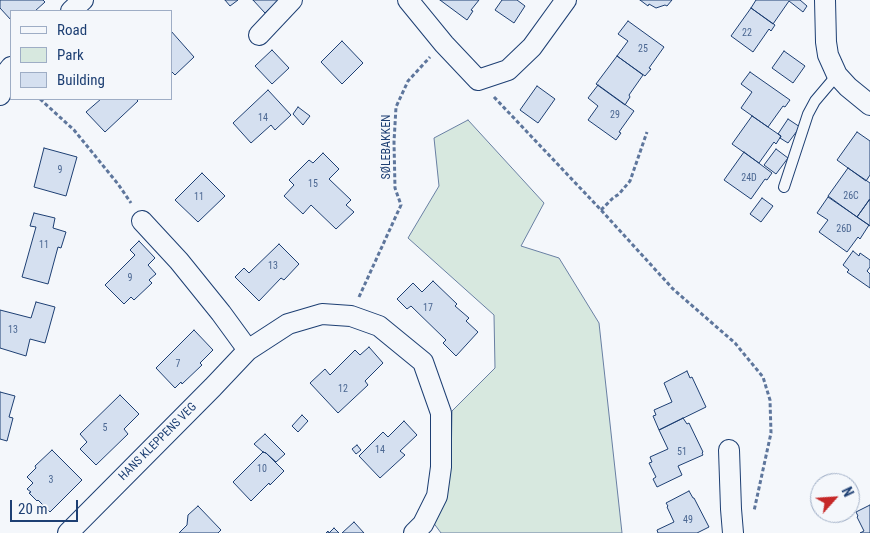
<!DOCTYPE html>
<meta charset="utf-8">
<style>
body{margin:0}
#map{position:relative;width:870px;height:533px;overflow:hidden;background:#f4f7fb;font-family:"Roboto Condensed",sans-serif}
canvas{display:block}
.legend{position:absolute;left:10px;top:10px;width:162px;height:90px;box-sizing:border-box;background:#f4f7fb;border:1px solid #9eadc5;margin:0;padding:6px 9px;list-style:none;font-size:15px;color:#1d3f73}
.legend li{display:flex;align-items:center;gap:10px;height:25px}
.legend b{width:25px;border:1px solid #9eadc5}
.north{position:absolute;left:810px;top:473px;width:50px;height:50px;box-sizing:border-box;background:#f4f7fb;border:1px solid #9eadc5;border-radius:50%;rotate:64deg;font-size:14px;font-weight:700;line-height:20px;text-align:center;color:#1d3f73}
.north::after{content:'';display:block;margin:auto;width:18px;height:22px;background:#c62828;clip-path:polygon(50% 0,100% 100%,50% 72%,0 100%)}
.scale{position:absolute;left:10px;top:500px;width:68px;height:22px;box-sizing:border-box;border:2px solid #1d3f73;border-top:0;padding-left:6px;font-size:15px;line-height:18px;white-space:nowrap;color:#1d3f73;-webkit-text-stroke:4px #f4f7fb;paint-order:stroke}
</style>
<div id="map">
<canvas width="870" height="533"></canvas>
<ul class="legend">
<li><b style="height:6px;background:#f4f7fb"></b>Road</li>
<li><b style="height:14px;background:#d7e8df"></b>Park</li>
<li><b style="height:14px;background:#d5e0f0"></b>Building</li>
</ul>
<div class="north">N</div>
<div class="scale">20 m</div>
</div>
<script>
const ctx = document.querySelector('canvas').getContext('2d');
ctx.lineJoin = 'round';
function fillPath(path, color) { ctx.fillStyle = color; ctx.fill(path, 'evenodd'); }
const shape = rows => new Path2D(rows.map(r => 'M' + r).join(''));
function stroke(path, color, width, dash) { ctx.strokeStyle = color; ctx.lineWidth = width; ctx.lineCap = dash ? 'butt' : 'round'; ctx.setLineDash(dash || []); ctx.stroke(path); }
function label(font, color, halo, rows, align = 'center') {
  ctx.font = font + ' "Roboto Condensed",sans-serif'; ctx.lineWidth = 4; ctx.setLineDash([]); ctx.textBaseline = 'middle'; ctx.strokeStyle = halo; ctx.fillStyle = color; for (const [text, x, y, turn = 0] of rows) {
    ctx.save(); ctx.translate(x, y); ctx.rotate((+turn || 0) * Math.PI / 180); ctx.textAlign = isNaN(turn) ? turn : align; if (halo) ctx.strokeText(text, 0, 0); ctx.fillText(text, 0, 0); ctx.restore();
  }
}
const green = shape([
 [468,120,544,203,521,246,559,258,599,323,622,533,441,533,427,514,451,467,452,411,495,368,494,315,408,238,439,186,434,138,468,120]
]);
fillPath(green, '#d7e8df');
stroke(green, '#687fa3', 1);
const building = shape([
 [0,0,43,0,45,2,35,11,11,11,11,20,0,8,0,0],
 [225,0,238,0,230,6,225,0],
 [253,0,278,0,265,13,253,0],
 [440,0,479,0,471,10,473,11,467,20,440,0],
 [502,0,517,0,525,6,514,23,495,10,502,0],
 [640,0,672,0,667,6,665,5,656,8,649,4,648,6,640,0],
 [756,0,800,0,807,6,803,12,789,1,773,24,751,8,756,0],
 [751,8,775,25,771,31,769,29,753,52,731,36,751,8],
 [628,21,664,47,649,68,651,69,645,76,617,56,628,41,618,34,628,21],
 [171,31,194,57,175,75,171,71,171,31],
 [342,41,363,63,342,84,321,62,342,41],
 [272,50,289,68,272,84,255,66,272,50],
 [784,51,805,66,793,83,772,68,784,51],
 [617,56,643,75,629,95,630,97,625,105,596,84,617,56],
 [750,72,790,100,785,107,783,106,768,127,741,108,752,92,741,84,750,72],
 [598,85,634,111,619,132,621,133,616,140,588,120,598,106,588,98,598,85],
 [537,86,555,99,538,123,520,110,537,86],
 [268,90,291,115,275,130,271,125,251,143,233,123,268,90],
 [101,99,136,99,138,101,105,132,86,112,101,99],
 [298,107,310,116,303,125,293,114,298,107],
 [752,116,781,136,776,144,774,142,759,163,732,144,752,116],
 [788,119,800,127,788,143,780,138,781,136,778,134,788,119],
 [857,132,870,141,870,175,866,181,837,160,857,132],
 [44,148,77,157,66,196,34,187,44,148],
 [776,149,788,158,776,174,764,165,776,149],
 [744,152,772,173,767,180,765,179,751,199,724,180,744,152],
 [323,153,339,169,329,179,351,200,346,205,354,212,336,229,311,205,303,214,284,196,294,185,289,180,309,160,313,163,323,153],
 [848,168,870,183,870,199,857,217,828,196,848,168],
 [202,173,225,196,198,222,175,200,202,173],
 [828,197,869,225,860,239,858,237,847,252,819,232,828,220,817,213,828,197],
 [762,198,773,206,761,222,750,214,762,198],
 [869,200,870,200,870,226,857,217,869,200],
 [34,213,55,218,53,228,66,232,61,248,58,247,48,284,22,277,36,227,30,226,34,213],
 [139,241,155,258,148,265,156,274,149,280,152,283,134,300,131,297,124,304,105,285,135,255,130,250,139,241],
 [279,244,299,264,284,280,281,278,259,301,235,277,244,268,249,273,279,244],
 [853,251,859,256,860,253,870,260,870,267,867,271,870,274,870,288,847,272,849,270,843,265,853,251],
 [433,281,457,304,455,306,469,318,466,321,478,332,456,356,443,343,446,340,411,306,407,309,397,299,413,283,422,292,433,281],
 [36,302,55,307,45,343,30,339,26,356,0,348,0,310,31,318,36,302],
 [194,330,213,350,200,363,202,365,182,384,181,382,175,388,156,368,194,330],
 [369,347,383,363,365,381,368,385,338,413,310,383,325,369,330,375,355,350,360,355,369,347],
 [687,371,690,378,692,377,706,407,659,430,653,416,656,415,654,410,672,402,664,383,687,371],
 [0,392,15,396,9,417,13,418,7,441,0,439,0,392],
 [120,395,139,414,124,429,128,434,96,465,80,449,87,442,80,434,120,395],
 [302,415,308,421,298,432,292,426,302,415],
 [683,418,687,424,689,423,703,452,702,453,703,455,678,466,682,475,657,487,653,479,656,477,649,463,652,462,650,457,668,449,659,430,683,418],
 [404,421,417,435,400,451,405,455,380,478,359,456,383,432,388,437,404,421],
 [265,434,285,454,276,462,266,453,263,452,254,444,265,434],
 [357,445,361,450,356,454,352,449,357,445],
 [52,450,82,480,50,512,38,500,37,501,29,493,31,492,27,489,33,483,27,477,36,468,35,466,52,450],
 [263,452,266,453,284,471,270,485,269,483,251,501,233,482,263,452],
 [689,491,693,498,694,498,709,527,697,533,658,533,657,530,674,522,667,507,668,506,666,503,689,491],
 [870,505,870,533,860,533,864,531,857,517,858,516,856,512,870,505],
 [198,506,221,530,218,533,179,533,187,525,188,515,198,506],
 [354,522,364,533,342,533,354,522],
 [334,528,339,533,326,533,328,531,329,533,334,528]
]);
fillPath(building, '#d5e0f0');
stroke(building, '#1d3f73', 1);
const service = shape([
 [784,187,808,114,815,101,837,75]
]);
const minor = shape([
 [408,0,444,44,478,80,508,70,532,47,566,0],
 [825,0,826,42,828,55,837,75,848,87,870,105],
 [71,11,83,0],
 [259,35,292,0],
 [0,95,7,72,11,67],
 [142,221,179,261,221,313,248,350],
 [729,450,731,509,733,533],
 [68,533,213,387,248,350,288,324,322,314,351,316,379,326,423,362,441,413,441,467,437,496,423,524,414,533]
]);
stroke(service, '#1d3f73', 12);
stroke(minor, '#1d3f73', 22);
stroke(shape([
 [494,97,601,210,673,289,735,343,763,377,770,400,771,433,754,511],
 [40,99,74,130,118,184,131,203],
 [601,210,613,198,619,194,630,181,647,132],
 [359,297,401,205,395,188,394,142,396,107,408,81,430,57]
]), '#5e769c', 3, [4, 2.5]);
stroke(service, '#f4f7fb', 10);
stroke(minor, '#f4f7fb', 20);
label('10px', '#4b6792', null, [
 ["22",747,33],
 ["25",643,49],
 ["29",615,115],
 ["14",263,118],
 ["9",60,170],
 ["24D",749,178],
 ["15",313,184],
 ["26C",851,196],
 ["11",199,197],
 ["26D",844,229],
 ["11",44,245],
 ["13",273,266],
 ["9",130,278],
 ["17",428,308],
 ["13",13,330],
 ["7",178,364],
 ["12",343,389],
 ["5",105,428],
 ["14",380,450],
 ["51",682,452],
 ["10",262,469],
 ["3",51,480],
 ["49",688,520]
]);
label('12px', '#1d3f73', '#f4f7fb', [
 ["SØLEBAKKEN",387,147,-90],
 ["HANS KLEPPENS VEG",158,442,-45]
]);
</script>
